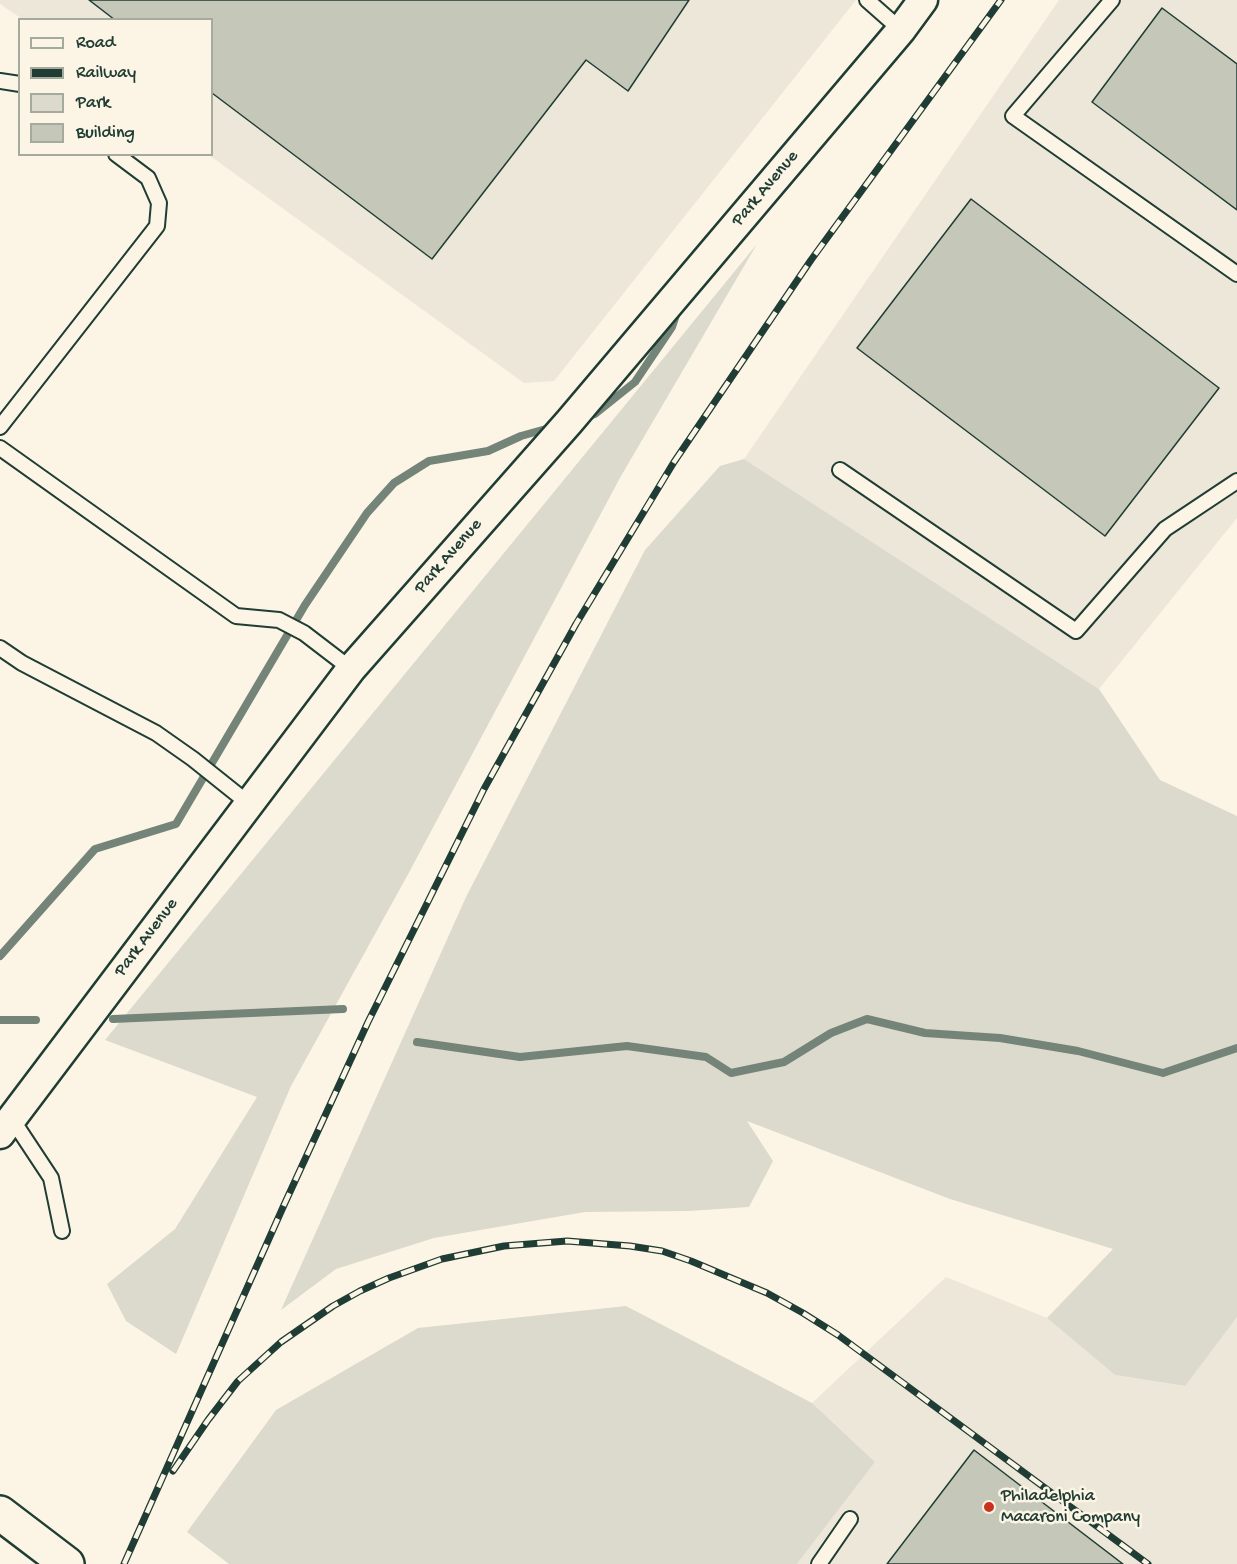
<!DOCTYPE html>
<style>
body{margin:0}
#map{position:relative;width:1237px;height:1564px;overflow:hidden;background:#fcf5e5;font-family:"Gochi Hand",sans-serif}
canvas{display:block}
.legend{position:absolute;left:18px;top:18px;width:195px;height:138px;box-sizing:border-box;background:#fcf5e5;border:2px solid #a4ab9e;margin:0;padding:8px 10px;list-style:none;font-size:18px;color:#1f3d34}
.legend li{display:flex;align-items:center;gap:12px;height:30px}
.legend b{width:30px;border:2px solid #a4ab9e}
</style>
<div id="map">
<canvas width="1237" height="1564"></canvas>
<ul class="legend">
<li><b style="height:8px;background:#fcf5e5"></b>Road</li>
<li><b style="height:8px;background:#1f3d34"></b>Railway</li>
<li><b style="height:16px;background:#dcdacc"></b>Park</li>
<li><b style="height:16px;background:#c5c7b9"></b>Building</li>
</ul>
</div>
<script>
const ctx = document.querySelector('canvas').getContext('2d');
ctx.lineJoin = 'round';
function fillPath(path, color) { ctx.fillStyle = color; ctx.fill(path, 'evenodd'); }
const shape = rows => new Path2D(rows.map(r => 'M' + r).join(''));
function stroke(path, color, width, dash) { ctx.strokeStyle = color; ctx.lineWidth = width; ctx.lineCap = dash ? 'butt' : 'round'; ctx.setLineDash(dash || []); ctx.stroke(path); }
function label(font, color, halo, rows, align = 'center') {
  ctx.font = font + ' "Gochi Hand",sans-serif'; ctx.lineWidth = 5; ctx.setLineDash([]); ctx.textBaseline = 'middle'; ctx.strokeStyle = halo; ctx.fillStyle = color; for (const [text, x, y, turn = 0] of rows) {
    ctx.save(); ctx.translate(x, y); ctx.rotate((+turn || 0) * Math.PI / 180); ctx.textAlign = isNaN(turn) ? turn : align; if (halo) ctx.strokeText(text, 0, 0); ctx.fillText(text, 0, 0); ctx.restore();
  }
}
fillPath(shape([
 [0,0,856,0,554,381,524,383,209,155,212,154,212,20,22,19,0,4],
 [1059,0,1237,0,1237,518,1099,689,744,459],
 [946,1277,1047,1318,1115,1375,1184,1386,1237,1317,1237,1564,797,1564,875,1462,812,1403]
]), '#ece7d8');
fillPath(shape([
 [757,244,621,476,406,878,291,1086,176,1354,126,1321,107,1284,175,1229,257,1097,105,1040],
 [744,459,1099,689,1160,780,1237,816,1237,1317,1185,1386,1115,1375,1047,1318,1113,1249,950,1199,747,1121,773,1161,749,1207,689,1211,585,1212,434,1238,336,1269,281,1310,466,897,645,550,720,466],
 [626,1306,812,1403,875,1462,797,1564,229,1564,187,1532,276,1410,418,1328]
]), '#dcdacc');
stroke(shape([
 [585,417,595,414,635,382,672,327,678,309],
 [0,956,95,849,176,824,305,605,367,513,394,483,429,461,488,451,521,436,553,427],
 [113,1019,343,1009],
 [0,1020,36,1020],
 [417,1042,520,1057,627,1046,706,1057,731,1073,784,1062,831,1033,867,1019,925,1033,1000,1038,1078,1051,1163,1073,1237,1048]
]), '#758479', 8);
const building = shape([
 [89,0,689,0,628,91,586,60,432,259,212,93,212,20,115,20,89,0],
 [1162,8,1237,64,1237,210,1092,102,1162,8],
 [971,199,1219,388,1105,536,857,348,971,199],
 [974,1450,1123,1564,887,1564,974,1450]
]);
fillPath(building, '#c5c7b9');
stroke(building, '#1f3d34', 1.5);
const lane = shape([
 [867,0,901,30],
 [1112,0,1013,116,1237,274],
 [0,81,20,84],
 [0,427,157,226,159,203,148,178,116,154],
 [0,448,236,616,279,620,304,633,351,669],
 [840,470,1076,631,1165,529,1237,481],
 [0,648,22,663,156,733,193,759,248,803],
 [12,1119,51,1178,62,1231],
 [819,1564,850,1519]
]);
const street = shape([
 [0,1134,351,669,569,422,901,30,923,0]
]);
const primary = shape([
 [0,1513,67,1564]
]);
stroke(lane, '#1f3d34', 18);
stroke(street, '#1f3d34', 33);
stroke(primary, '#1f3d34', 38);
stroke(lane, '#fcf5e5', 14);
stroke(street, '#fcf5e5', 28);
stroke(primary, '#fcf5e5', 33);
const rail = shape([
 [173,1471,208,1420,238,1381,281,1342,333,1306,360,1291,389,1278,442,1259,504,1246,567,1241,630,1246,662,1251,691,1261,767,1293,803,1313,838,1335,1148,1564],
 [124,1564,284,1205,368,1022,484,789,576,624,674,462,811,260,1001,0]
]);
stroke(rail, '#1f3d34', 7);
stroke(rail, '#fcf5e5', 4.5, [14]);
for (const [x, y, r, color] of [
 [989,1507,6,"#c8321e"]
]) { const dot = new Path2D(); dot.arc(x, y, r, 0, 2 * Math.PI); ctx.fillStyle = color; ctx.fill(dot); stroke(dot, '#fcf5e5', 2); }
label('18px', '#1f3d34', '#fcf5e5', [
 ["Park Avenue",766,189,-50],
 ["Park Avenue",449,557,-49],
 ["Park Avenue",147,938,-53]
]);
label('18px', '#1f3d34', '#fcf5e5', [
 ["Philadelphia",1001,1497],
 ["Macaroni Company",1001,1518]
], 'left');
</script>
